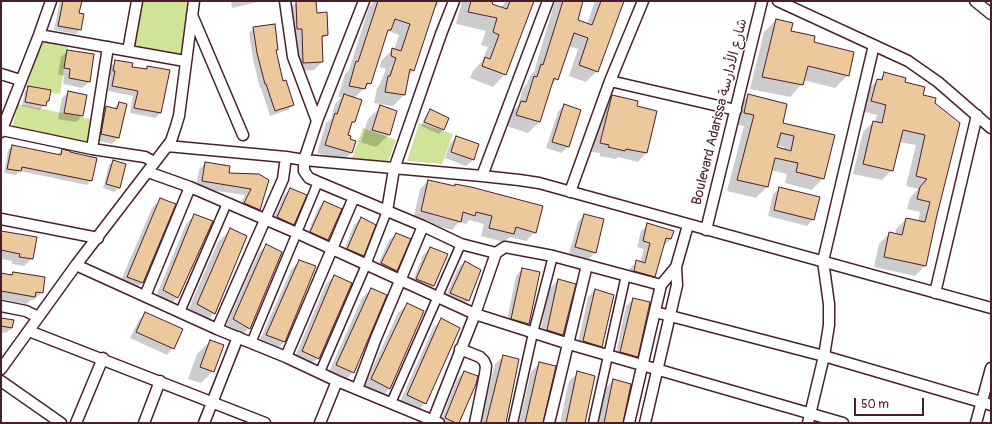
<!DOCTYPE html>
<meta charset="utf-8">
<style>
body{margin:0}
#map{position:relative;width:992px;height:424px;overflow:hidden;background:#fff;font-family:Pangolin,sans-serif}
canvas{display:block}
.frame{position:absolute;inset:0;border:2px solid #4a1f2b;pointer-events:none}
.scale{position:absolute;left:854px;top:398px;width:70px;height:18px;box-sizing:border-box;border:2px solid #4a1f2b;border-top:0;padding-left:5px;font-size:12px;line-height:14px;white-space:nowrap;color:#4a1f2b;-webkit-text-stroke:3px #fff;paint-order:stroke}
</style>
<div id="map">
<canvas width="992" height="424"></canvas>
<div class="frame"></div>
<div class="scale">50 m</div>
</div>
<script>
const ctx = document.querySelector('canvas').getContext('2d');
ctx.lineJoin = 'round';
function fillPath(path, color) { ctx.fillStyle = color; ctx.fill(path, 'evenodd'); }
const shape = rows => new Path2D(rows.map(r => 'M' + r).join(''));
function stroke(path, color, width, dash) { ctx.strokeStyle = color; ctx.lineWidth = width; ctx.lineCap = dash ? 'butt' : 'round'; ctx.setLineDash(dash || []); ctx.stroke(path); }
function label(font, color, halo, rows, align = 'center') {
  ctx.font = font + ' Pangolin,"Playpen Sans Arabic",sans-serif'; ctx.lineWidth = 3; ctx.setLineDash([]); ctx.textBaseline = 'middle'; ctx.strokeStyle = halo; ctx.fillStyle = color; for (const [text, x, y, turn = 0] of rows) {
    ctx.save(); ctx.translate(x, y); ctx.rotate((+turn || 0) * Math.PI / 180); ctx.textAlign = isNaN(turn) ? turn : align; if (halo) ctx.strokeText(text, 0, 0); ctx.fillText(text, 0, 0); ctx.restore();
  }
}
fillPath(shape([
 [141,1,190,1,182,54,176,55,133,48],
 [46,41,68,44,60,94,26,88,41,44,42,42],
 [18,104,91,119,87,143,13,128,13,124],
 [419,123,453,134,442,164,407,161],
 [363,128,396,140,388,162,352,158]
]), '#d0e498');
fillPath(shape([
 [60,1,81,1,78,14,80,29,76,34,54,30],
 [231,1,262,1,232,8],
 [375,1,439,1,438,5,433,10,414,70,407,77,404,95,393,106,374,103,377,88,380,84,386,69,380,67,381,61,392,50,394,50,399,35,389,31,385,35,370,83,354,98,354,122,350,126,347,136,349,140,351,153,343,161,317,153,326,123,331,119,335,104,342,97,338,97,345,74,349,70,369,7],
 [462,1,492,1,491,4,500,8,506,1,533,1,505,74,493,87,470,78,473,71,482,61,488,47,481,45,486,31,456,24],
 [555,1,582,1,576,20,587,24,595,1,622,1,597,71,586,82,569,76,578,49,568,46,557,79,550,86,539,122,528,133,506,126,510,113,518,106,523,88,527,84,530,76,534,72],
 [296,2,316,14,327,35,321,40,322,62,314,70,295,71,288,11],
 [776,20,790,31,813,43,848,75,835,88,803,80,802,84,790,97,750,89,764,32],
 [254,28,277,50,275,52,282,82,293,105,288,110,270,116,261,88,260,88,253,59,249,33],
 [68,51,89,82,82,88,63,84,64,76,58,74,61,57],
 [116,61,131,67,145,70,147,67,160,113,156,118,130,113,133,96,108,91,111,76,109,76,111,66],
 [885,74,903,83,933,103,958,123,925,266,915,276,874,267,879,244,889,234,895,235,896,229,906,219,918,222,920,212,907,209,910,198,918,189,906,186,916,145,899,142,892,170,882,180,853,174,863,132,873,122,875,122,877,115,861,111,867,90],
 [29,87,48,100,40,110,22,106,25,91],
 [69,92,82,116,76,122,58,119,62,98],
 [612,96,636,107,656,111,646,153,638,162,618,157,616,159,600,156,600,153,592,152,604,105],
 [748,96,782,123,833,135,823,178,812,190,785,183,787,174,771,170,767,187,756,198,727,191,744,126,733,124,737,107],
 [777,145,784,147,783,150,776,148],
 [119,103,118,138,112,144,95,140,100,114,106,107,113,109],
 [564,105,580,110,568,147,561,153,546,148,558,112],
 [381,107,396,111,389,135,376,147,361,142,368,119],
 [430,110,448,118,443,130,439,134,421,126,426,115],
 [456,137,478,145,473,160,466,166,445,158,450,144],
 [12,146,57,155,62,150,91,180,87,185,20,171,16,175,4,173,8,150],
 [113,161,119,188,114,192,103,188,109,165],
 [205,163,228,174,258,175,259,209,252,216,238,210,245,195,196,188,199,170],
 [428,181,454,187,456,185,535,232,526,241,510,237,504,242,481,236,484,224,469,220,466,224,459,222,452,230,413,220,420,189],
 [780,188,813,219,807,226,768,216,773,194],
 [291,189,293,224,287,231,271,224,284,195],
 [161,199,142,283,134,291,119,285,152,208],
 [324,202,327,239,320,246,305,239,318,209],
 [195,215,212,221,177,298,169,306,155,299,186,224],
 [584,215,595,252,589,259,569,254,578,222],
 [361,219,375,225,363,256,356,262,342,255,354,225],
 [648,225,671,239,664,245,663,245,654,276,648,283,628,277,630,268,637,262,640,262,644,249,637,247,641,231],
 [230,230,214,313,202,326,185,317,218,242],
 [1,232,32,259,24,266,12,264,12,261,1,259],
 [396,234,409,239,396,271,390,277,375,270,389,240],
 [266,245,249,328,240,337,225,328,258,254],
 [430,248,434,286,427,292,411,286,423,255],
 [299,261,284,342,276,350,258,344,291,270],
 [465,262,468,300,462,307,444,300,458,268],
 [522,269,539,273,528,324,522,330,506,325,516,276],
 [13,273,42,292,34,300,31,300,26,304,1,299,1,274,10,276],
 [335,276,318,358,309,367,294,359,326,284],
 [558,280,575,284,562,335,554,344,539,339,549,289],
 [371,289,353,372,345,381,328,374,362,298],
 [595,290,601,346,594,353,577,348,588,297],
 [633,299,637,356,630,363,615,358,626,306],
 [407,305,422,312,389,389,381,397,363,388,398,313],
 [145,313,173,348,167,355,130,338,139,320],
 [1,319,12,328,6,333,3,332,1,336],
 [442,319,425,403,417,412,399,404,433,328],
 [210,341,213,371,201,383,188,379,197,354],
 [504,356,505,423,480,423,495,364],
 [540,363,542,423,519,423,531,372],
 [464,372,458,423,440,423,457,379],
 [578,373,584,423,560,423,569,381],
 [613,380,622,423,598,423,605,389]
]), '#0003');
const building = shape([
 [63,1,82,1,79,13,84,14,81,30,58,26,63,1],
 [296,1,316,1,317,13,327,12,328,35,322,36,323,62,303,63,302,29,297,29,296,1],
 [378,1,437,1,414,71,410,69,405,95,385,92,388,76,390,76,396,58,391,56,392,48,401,51,410,24,395,19,391,30,388,30,371,84,367,83,365,89,349,86,356,61,358,62,378,1],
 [471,1,493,1,492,4,507,9,510,1,534,1,506,75,482,66,485,57,490,59,499,35,493,32,497,18,468,12,471,1],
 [563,1,583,1,578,20,592,25,601,1,624,1,598,72,579,65,588,38,574,33,558,80,554,78,540,122,516,115,521,101,526,102,534,76,537,77,541,64,543,65,563,1],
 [776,19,793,23,791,31,815,36,814,42,854,52,849,76,808,66,803,85,762,77,776,19],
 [275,24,278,50,276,50,283,81,286,80,294,105,275,111,266,84,265,84,257,53,253,27,275,24],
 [67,50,94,54,90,82,69,78,70,69,64,68,67,50],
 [115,60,133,63,132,67,147,69,147,66,170,70,161,113,134,108,138,91,112,86,115,71,113,71,115,60],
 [884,72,906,78,905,82,925,87,923,95,936,98,935,103,960,123,937,215,926,266,884,257,889,232,902,235,906,218,925,222,930,202,917,199,920,187,927,179,916,176,925,135,903,130,893,171,863,164,873,121,882,123,886,105,871,101,877,79,882,80,884,72],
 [28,86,51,90,49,101,47,101,46,106,25,102,28,86],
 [68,91,87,95,83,116,64,113,68,91],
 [344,94,362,100,355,122,352,122,348,135,351,136,350,139,356,141,352,153,325,145,335,113,337,114,344,94],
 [748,94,787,104,783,123,835,135,824,179,796,172,798,163,775,158,768,187,737,180,754,115,744,113,748,94],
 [781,133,794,136,791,151,777,147,781,133],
 [612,95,638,101,637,106,657,111,647,153,626,149,625,151,608,147,609,145,600,143,612,95],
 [119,102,127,104,119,138,101,134,106,106,117,109,119,102],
 [564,104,581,110,569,147,552,142,564,104],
 [380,105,397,111,390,135,372,130,380,105],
 [430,109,449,118,444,130,424,122,430,109],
 [456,136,479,144,474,160,451,152,456,136],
 [12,145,61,155,62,149,70,151,70,152,97,158,92,181,22,167,21,171,7,169,12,145],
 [113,160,126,164,120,188,106,184,113,160],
 [205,162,230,166,229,173,259,174,269,180,260,210,244,203,251,189,202,181,205,162],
 [428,180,455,186,455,184,471,187,543,206,536,233,516,227,514,234,489,228,492,216,476,212,475,216,463,212,461,222,421,211,428,180],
 [779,187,820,197,814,220,774,210,779,187],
 [290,188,307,195,294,225,277,217,290,188],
 [160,198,176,204,143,283,127,277,160,198],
 [324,201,342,209,328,240,310,232,324,201],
 [194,214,213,221,178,298,163,290,194,214],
 [584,214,604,219,596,253,575,247,584,214],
 [361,217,376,225,364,256,347,249,361,217],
 [647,223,674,231,671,239,666,238,655,277,634,271,636,260,645,263,650,243,643,241,647,223],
 [230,228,247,236,215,314,197,304,230,228],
 [1,231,37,237,33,259,19,257,20,254,1,250,1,231],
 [396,233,411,239,397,271,381,263,396,233],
 [266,244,282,252,250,329,233,319,266,244],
 [430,247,448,254,434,286,416,279,430,247],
 [299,260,316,266,285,342,266,335,299,260],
 [465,261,481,270,469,301,450,293,465,261],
 [522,268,540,272,529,324,511,319,522,268],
 [13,272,45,277,43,293,36,292,35,297,1,291,1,273,12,275,13,272],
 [334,275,352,283,319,359,302,351,334,275],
 [558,279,576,284,563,335,547,330,558,279],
 [371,288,387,295,354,373,336,365,371,288],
 [595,289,614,295,602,347,583,341,595,289],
 [633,298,650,302,638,357,620,352,633,298],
 [407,303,424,311,390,389,371,379,407,303],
 [145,312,183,329,174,349,136,332,145,312],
 [1,318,14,320,12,328,1,326,1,318],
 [441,318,460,328,426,404,407,395,441,318],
 [210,340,224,345,214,372,200,367,210,340],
 [503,355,519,359,506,423,486,423,503,355],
 [539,362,556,366,543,423,525,423,539,362],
 [464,371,478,376,476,384,459,423,456,423,445,418,464,371],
 [577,371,595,376,585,423,566,423,577,371],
 [613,379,631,384,623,423,604,423,613,379]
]);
fillPath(building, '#ebc99d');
stroke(building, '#4a1f2b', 1);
const pedestrian = shape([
 [180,312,227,203],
 [251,343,318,182],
 [320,372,366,265,387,211],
 [391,403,461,244],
 [513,423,533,333,553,256],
 [593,423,626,275]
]);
const minor = shape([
 [285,1,293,57,317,121],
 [364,1,317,121,304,160,304,171,309,178,318,182,423,226,461,244,496,253,505,247,553,256,661,285],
 [778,1,908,61,938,82,991,128],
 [975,1,991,14],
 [192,15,243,135],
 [39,35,185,61],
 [128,51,137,1],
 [1,74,20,80],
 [610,81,736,110],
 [2,130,92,149,145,157,154,162],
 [1,132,39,35,51,1],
 [167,146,286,157,304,160,482,176,519,180,539,183,991,308],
 [92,149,108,47],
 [148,172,190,187,297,233,475,314,569,344,843,423],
 [482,176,548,1],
 [570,192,610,81,643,1],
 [387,211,394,169,441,34,454,1],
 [1,219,98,238],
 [706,230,762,1],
 [76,265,217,329,286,357,337,381,439,423],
 [935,293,977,115],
 [145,296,190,187],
 [1,306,26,311,38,317],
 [655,312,824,356,991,405],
 [217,329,283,179,286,157],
 [29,331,265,423],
 [460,349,480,357,484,361,486,366,485,374,475,423],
 [286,357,354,197],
 [1,369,76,265,171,141,176,126,179,116,194,1],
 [1,381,61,423],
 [357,389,376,338,423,226],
 [76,423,103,358],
 [144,423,160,381],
 [204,423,238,337],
 [320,423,337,381],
 [432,423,475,314,496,253],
 [549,423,587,265],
 [629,423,661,285,676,267],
 [645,423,677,285,676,267,688,225],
 [808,423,824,356,829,325,829,304,823,261,874,45],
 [976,423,991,368]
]);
stroke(pedestrian, '#4a1f2b', 11);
stroke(minor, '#4a1f2b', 13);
stroke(pedestrian, '#fff', 8);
stroke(minor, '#fff', 10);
label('14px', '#4a1f2b', '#fff', [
 ["Boulevard Adarissa شارع الأدارسة",720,112,-76]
]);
</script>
